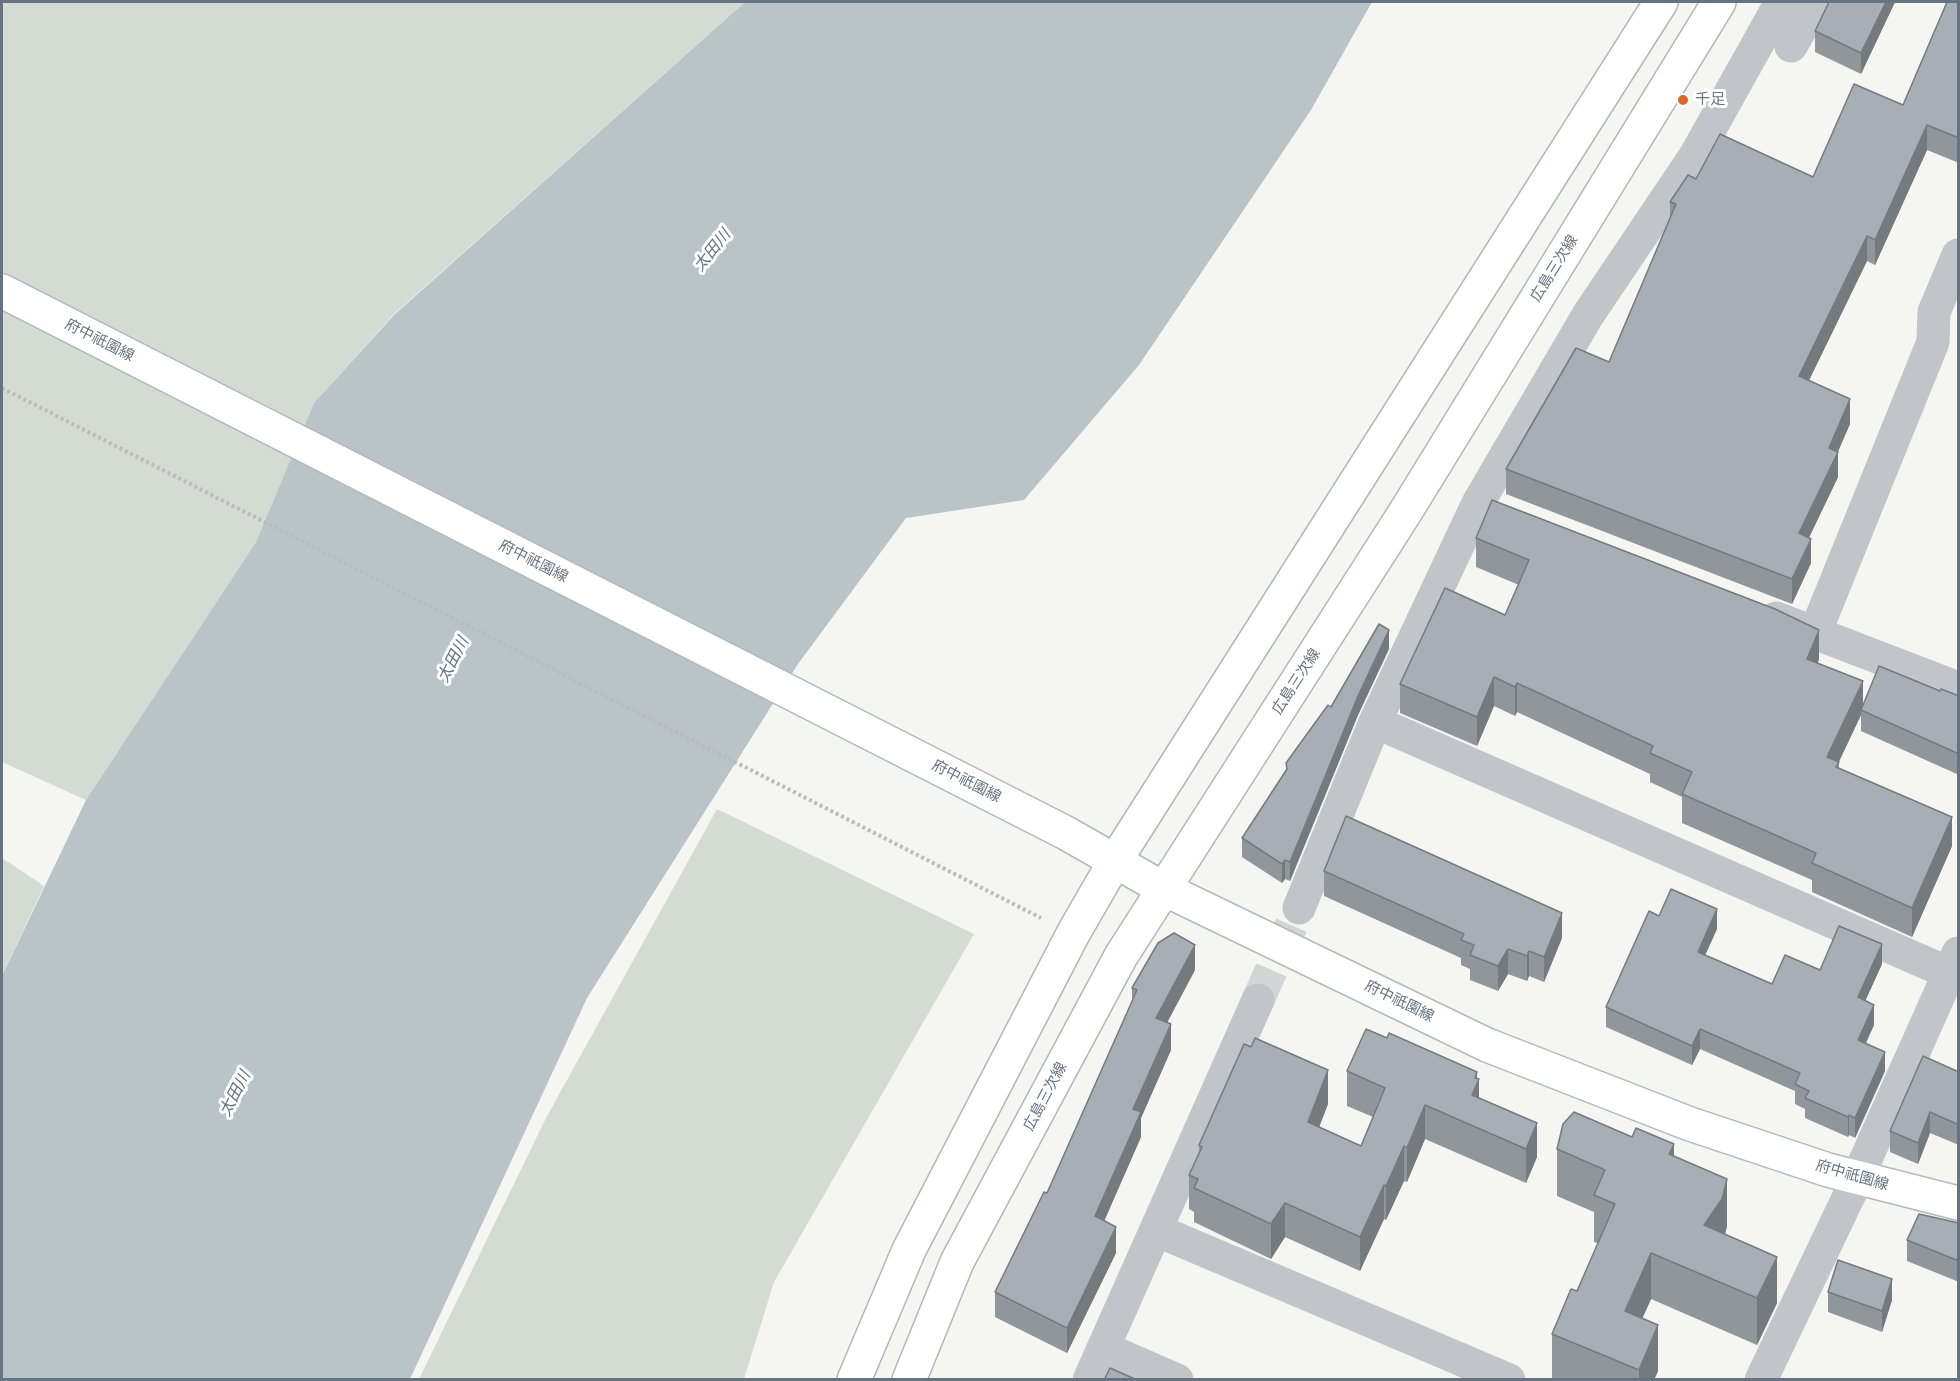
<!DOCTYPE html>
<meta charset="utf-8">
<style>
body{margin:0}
#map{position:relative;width:1960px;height:1381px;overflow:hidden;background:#f5f6f2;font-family:"Titillium Web",sans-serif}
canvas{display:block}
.frame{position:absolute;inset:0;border:3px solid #657383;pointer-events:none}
</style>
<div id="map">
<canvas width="1960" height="1381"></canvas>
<div class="frame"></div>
</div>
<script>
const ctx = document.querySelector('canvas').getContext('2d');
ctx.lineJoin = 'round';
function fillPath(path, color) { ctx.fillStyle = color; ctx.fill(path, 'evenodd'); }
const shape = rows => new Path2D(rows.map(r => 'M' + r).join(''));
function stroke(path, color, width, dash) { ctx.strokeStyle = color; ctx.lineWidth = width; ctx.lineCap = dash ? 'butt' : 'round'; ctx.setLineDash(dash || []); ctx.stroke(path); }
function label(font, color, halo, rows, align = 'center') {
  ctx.font = font + ' "Titillium Web","Noto Sans JP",sans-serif'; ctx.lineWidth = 6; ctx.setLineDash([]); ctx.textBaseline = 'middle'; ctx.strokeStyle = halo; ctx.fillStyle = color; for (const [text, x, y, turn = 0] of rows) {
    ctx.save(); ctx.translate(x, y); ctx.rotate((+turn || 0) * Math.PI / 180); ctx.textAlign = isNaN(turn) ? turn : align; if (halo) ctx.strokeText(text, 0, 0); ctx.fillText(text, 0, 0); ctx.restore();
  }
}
fillPath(shape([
 [2,2,745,2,394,314,314,403,256,542,86,800,2,762],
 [717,809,974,934,774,1282,744,1379,419,1379,546,1118],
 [2,858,44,886,2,976]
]), '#d4dbd2');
fillPath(shape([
 [745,2,1372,2,1311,110,1139,365,1024,500,906,518,798,664,587,998,410,1379,2,1380,2,976,86,800,256,542,314,403,394,315]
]), '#b9c3c8');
stroke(shape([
 [1258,1000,1299,908]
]), '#d1d5d6', 33, [33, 16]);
const secondary = shape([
 [2,291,1066,833,1164,889,1487,1045,1690,1124,1828,1170,1958,1203]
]);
const primary = shape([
 [854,1380,909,1250,1074,932,1115,861,1661,2],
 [909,1380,957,1262,1121,956,1406,511,1719,2]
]);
stroke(secondary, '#b3b8bd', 36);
stroke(primary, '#b2b6ba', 36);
stroke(shape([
 [2,388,1041,918]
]), '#b9bbbe', 4, [3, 3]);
stroke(shape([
 [1791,46,1816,2],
 [1776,618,1958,688],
 [1815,633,1933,342,1934,312,1958,255],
 [1375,722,1949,973],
 [1299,908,1375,722,1478,503,1588,315,1695,156,1781,2],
 [1156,1230,1509,1380],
 [1104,1348,1177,1380],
 [1089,1380,1258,1000],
 [1761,1380,1857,1179,1958,953]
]), '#c1c4c8', 33);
stroke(secondary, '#fff', 33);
stroke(primary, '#fff', 33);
fillPath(shape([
 [1829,2,1895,2,1861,74,1815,52,1815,31],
 [1959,2,1959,163,1927,150,1875,265,1867,261,1809,380,1850,424,1838,452,1838,477,1809,538,1811,563,1792,604,1506,494,1506,469,1609,362,1670,219,1670,202,1696,179,1813,177,1903,105],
 [1476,538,1819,659,1818,663,1863,704,1940,691,1959,696,1959,775,1861,731,1861,715,1839,762,1839,768,1952,846,1912,937,1812,892,1812,880,1682,823,1682,797,1650,782,1650,774,1517,712,1515,716,1494,706,1477,746,1400,713,1400,684,1505,615,1519,585,1476,567],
 [1389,649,1358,715,1290,881,1285,879,1282,883,1242,857,1242,838,1286,770,1286,763,1331,707],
 [1324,871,1562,938,1544,982,1529,976,1527,981,1508,974,1498,991,1470,980,1470,969,1461,965,1461,958,1324,896],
 [1659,916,1717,929,1705,955,1772,984,1820,970,1882,964,1865,1001,1874,1025,1866,1043,1885,1071,1855,1138,1849,1135,1848,1137,1805,1118,1805,1109,1795,1104,1795,1091,1700,1049,1692,1065,1606,1027,1606,1007],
 [1195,970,1167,1023,1171,1050,1141,1118,1141,1137,1104,1221,1116,1253,1067,1353,995,1317,995,1292,1047,1193,1132,1001,1132,988],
 [1347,1071,1477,1079,1479,1098,1537,1157,1526,1183,1425,1139,1407,1182,1404,1181,1386,1220,1384,1219,1360,1271,1285,1237,1271,1259,1194,1222,1194,1212,1189,1209,1189,1175,1199,1154,1199,1145,1328,1104,1319,1127,1361,1146,1373,1117,1347,1106],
 [1959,1072,1959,1145,1930,1133,1918,1164,1890,1152,1890,1131],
 [1557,1149,1674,1156,1727,1226,1725,1234,1777,1303,1757,1345,1651,1299,1642,1318,1658,1371,1654,1380,1552,1380,1552,1334,1577,1291,1598,1243,1594,1242,1594,1212,1557,1196],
 [1959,1223,1959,1282,1907,1261,1907,1240],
 [1828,1292,1892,1300,1882,1332,1828,1312]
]), '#90969c');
fillPath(shape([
 [1886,2,1895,2,1861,74,1861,53],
 [1927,125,1927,150,1875,265,1875,240],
 [1867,236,1867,261,1799,401,1799,376],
 [1850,399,1850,424,1832,464,1838,452,1838,477,1799,558,1799,533,1829,448],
 [1811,539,1811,563,1792,604,1792,579],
 [1389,630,1389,649,1358,715,1290,881,1290,862,1358,696],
 [1819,630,1819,659,1807,688,1807,659],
 [1494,677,1494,706,1477,746,1477,717],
 [1863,681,1863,710,1861,710,1861,715,1827,786,1827,757],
 [1517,683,1517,712,1515,716,1515,687],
 [1952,817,1952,846,1912,937,1912,908],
 [1285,860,1285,879,1282,883,1282,864],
 [1717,909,1717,929,1698,971,1698,952],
 [1562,913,1562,938,1544,982,1544,957],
 [1882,944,1882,964,1858,1017,1858,997],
 [1195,945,1195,970,1156,1043,1156,1018],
 [1508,949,1508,974,1498,991,1498,966],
 [1529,951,1529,976,1527,981,1527,956],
 [1874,1005,1874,1025,1858,1060,1858,1040],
 [1171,1024,1171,1050,1141,1118,1141,1137,1095,1242,1095,1216,1133,1109],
 [1700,1029,1700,1049,1692,1065,1692,1046],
 [1885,1052,1885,1071,1855,1138,1855,1118],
 [1328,1070,1328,1104,1308,1156,1308,1122],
 [1477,1072,1477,1083,1479,1079,1479,1114,1472,1095,1475,1078],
 [1425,1105,1425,1139,1407,1182,1407,1148],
 [1930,1112,1930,1133,1918,1164,1918,1143],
 [1849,1115,1849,1135,1848,1137,1848,1117],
 [1537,1123,1537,1157,1526,1183,1526,1149],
 [1674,1144,1674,1190,1669,1154],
 [1404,1146,1404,1181,1386,1220,1386,1186],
 [1727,1179,1727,1226,1722,1246,1704,1225],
 [1384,1185,1384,1219,1360,1271,1360,1237],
 [1285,1203,1285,1237,1271,1259,1271,1224],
 [1116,1227,1116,1253,1067,1353,1067,1328],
 [1651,1253,1651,1299,1625,1358,1625,1311],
 [1777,1257,1777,1303,1757,1345,1757,1298],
 [1892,1279,1892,1300,1882,1332,1882,1311],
 [1658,1325,1658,1371,1654,1380,1639,1380,1639,1370]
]), '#757a7f');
const building = shape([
 [1829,2,1886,2,1861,53,1815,31,1829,2],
 [1947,2,1959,2,1959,138,1927,125,1875,240,1867,236,1799,376,1850,399,1829,448,1838,452,1799,533,1811,539,1792,579,1506,469,1576,348,1609,362,1676,204,1670,202,1688,175,1696,179,1720,134,1813,177,1854,84,1903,105,1947,2],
 [1492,500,1775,609,1819,630,1807,659,1863,681,1827,757,1839,762,1836,767,1952,817,1912,908,1812,863,1816,853,1682,794,1692,772,1650,753,1653,746,1517,683,1515,687,1494,677,1477,717,1400,684,1445,588,1505,615,1529,560,1476,538,1492,500],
 [1379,624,1389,630,1358,696,1290,862,1285,860,1282,864,1242,838,1287,769,1286,763,1328,705,1331,707,1379,624],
 [1879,666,1940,691,1941,689,1959,696,1959,754,1861,710,1879,666],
 [1346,816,1562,913,1544,957,1529,951,1527,956,1508,949,1498,966,1470,955,1474,945,1461,940,1464,934,1324,871,1346,816],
 [1671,889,1717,909,1698,952,1772,984,1785,955,1820,970,1839,926,1882,944,1858,997,1874,1005,1858,1040,1885,1052,1855,1118,1849,1115,1848,1117,1805,1098,1809,1091,1795,1084,1800,1073,1700,1029,1692,1046,1606,1007,1649,911,1659,916,1671,889],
 [1174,933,1195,945,1156,1018,1171,1024,1133,1109,1141,1112,1095,1216,1116,1227,1067,1328,995,1292,1044,1192,1047,1193,1137,990,1132,988,1158,943,1174,933],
 [1366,1029,1387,1038,1389,1033,1477,1072,1475,1078,1479,1079,1472,1095,1537,1123,1526,1149,1425,1105,1407,1148,1404,1146,1386,1186,1384,1185,1360,1237,1285,1203,1271,1224,1194,1188,1198,1179,1189,1175,1202,1147,1199,1145,1244,1044,1251,1047,1255,1038,1328,1070,1308,1122,1361,1146,1385,1088,1347,1071,1366,1029],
 [1923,1056,1959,1072,1959,1125,1930,1112,1918,1143,1890,1131,1923,1056],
 [1574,1112,1632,1137,1636,1128,1674,1144,1669,1154,1727,1179,1722,1199,1704,1225,1777,1257,1757,1298,1651,1253,1625,1311,1658,1325,1639,1370,1552,1334,1571,1289,1577,1291,1615,1204,1594,1195,1605,1170,1557,1149,1563,1124,1574,1112],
 [1919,1214,1959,1223,1959,1261,1907,1240,1919,1214],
 [1838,1260,1892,1279,1882,1311,1828,1292,1838,1260],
 [1110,1368,1137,1380,1104,1380,1110,1368]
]);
fillPath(building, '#a7aeb5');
stroke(building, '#757a7f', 1.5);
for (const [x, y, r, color] of [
 [1683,100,6,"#df6629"]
]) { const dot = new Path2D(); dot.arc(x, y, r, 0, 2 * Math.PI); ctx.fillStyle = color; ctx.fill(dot); stroke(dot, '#fff', 2); }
label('15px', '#657383', '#fff', [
 ["千足",1695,100]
], 'left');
label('15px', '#657383', '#fff', [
 ["広島三次線",1555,269,-58],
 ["府中祇園線",99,341,27],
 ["府中祇園線",533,562,27],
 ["広島三次線",1297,682,-57],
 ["府中祇園線",966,782,27],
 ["府中祇園線",1399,1002,26],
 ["広島三次線",1046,1097,-62],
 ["府中祇園線",1852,1176,16]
]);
label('italic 16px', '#61747f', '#fff', [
 ["太田川",713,251,-51],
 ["太田川",454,660,-63],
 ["太田川",236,1094,-63]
]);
</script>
